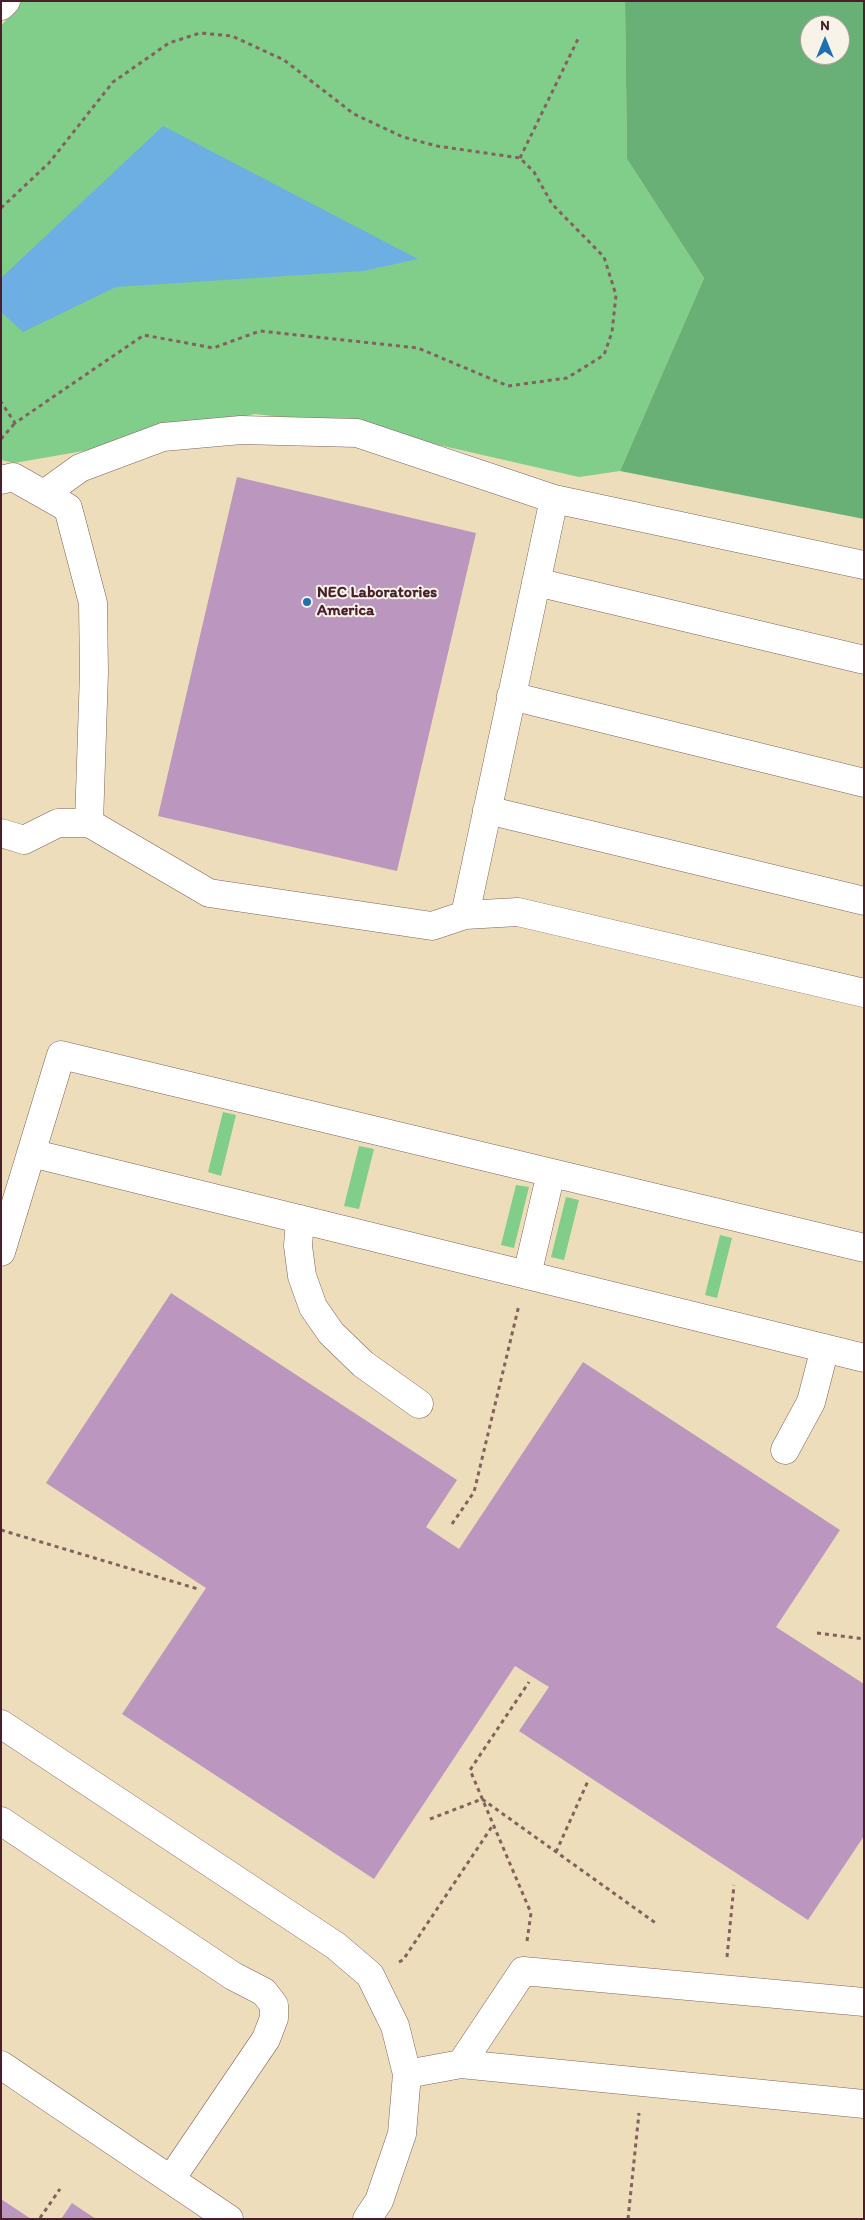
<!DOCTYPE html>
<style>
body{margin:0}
#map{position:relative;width:865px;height:2220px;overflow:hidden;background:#edddbb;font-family:Itim,sans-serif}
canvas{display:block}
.frame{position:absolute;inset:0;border:2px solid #4a1f2b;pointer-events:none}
.north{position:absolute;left:800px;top:15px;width:50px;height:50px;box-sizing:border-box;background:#f7f3e8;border:1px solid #b29e9c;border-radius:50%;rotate:0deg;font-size:14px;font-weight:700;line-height:20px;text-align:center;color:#4a1f2b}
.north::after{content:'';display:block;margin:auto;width:18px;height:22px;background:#1f6fb2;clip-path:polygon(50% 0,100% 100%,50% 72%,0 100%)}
</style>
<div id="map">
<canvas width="865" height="2220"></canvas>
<div class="frame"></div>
<div class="north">N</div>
</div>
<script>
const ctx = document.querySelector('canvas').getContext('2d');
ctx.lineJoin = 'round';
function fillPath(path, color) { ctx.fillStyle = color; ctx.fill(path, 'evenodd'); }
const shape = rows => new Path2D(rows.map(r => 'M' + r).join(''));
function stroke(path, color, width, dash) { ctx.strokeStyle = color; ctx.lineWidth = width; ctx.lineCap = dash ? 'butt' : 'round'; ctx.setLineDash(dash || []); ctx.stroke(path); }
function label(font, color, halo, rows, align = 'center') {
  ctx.font = font + ' Itim,sans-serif'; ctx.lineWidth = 4; ctx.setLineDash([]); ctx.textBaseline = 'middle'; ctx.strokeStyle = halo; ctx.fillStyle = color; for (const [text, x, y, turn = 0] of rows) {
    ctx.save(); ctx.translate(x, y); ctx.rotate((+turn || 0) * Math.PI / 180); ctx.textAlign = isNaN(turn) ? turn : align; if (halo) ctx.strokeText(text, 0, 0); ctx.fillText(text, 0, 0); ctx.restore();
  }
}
fillPath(shape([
 [22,1,625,1,627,159,704,278,620,471,579,477,351,425,255,414,95,449,14,463,1,460,1,26],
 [223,1112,236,1115,221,1176,208,1172],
 [359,1146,374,1149,359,1209,344,1206],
 [516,1185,529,1187,514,1248,501,1245],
 [566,1197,579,1200,564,1260,551,1257],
 [720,1235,732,1238,717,1298,705,1295]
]), '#81cd8a');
fillPath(shape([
 [625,1,864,1,864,519,620,471,704,278,627,159],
 [810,25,840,25,840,55,810,55]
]), '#68b076');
fillPath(shape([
 [163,126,418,259,363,271,116,287,23,332,1,312,1,278]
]), '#6dafe2');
fillPath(shape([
 [237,477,476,533,397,871,158,816],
 [171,1293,457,1480,426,1527,459,1549,583,1362,840,1530,776,1627,864,1684,864,1836,808,1920,519,1731,549,1687,515,1666,374,1879,122,1714,206,1588,46,1483],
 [1,2199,31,2219,1,2219],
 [72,2203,96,2219,61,2219]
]), '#bb96be');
const minor = shape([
 [1,6,6,1],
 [1,480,13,477,68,508,93,603,94,672,89,823,58,823,24,840,1,833],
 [44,494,80,468,163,437,241,430,357,433,554,499,864,565],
 [536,582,864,660],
 [511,696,864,783],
 [487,810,864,901],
 [89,823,209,893,432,926,465,915,518,912,864,993],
 [465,915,554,499],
 [31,1153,864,1358],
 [300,1219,298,1246,302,1276,313,1307,331,1333,363,1364,419,1404],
 [1,1252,61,1055,864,1248],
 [527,1275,551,1173],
 [785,1450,811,1402,825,1348],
 [1,1724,336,1946,370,1975,395,2026,407,2074,402,2134,379,2201,367,2219],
 [1,1821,233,1976,264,1992,274,2005,274,2018,266,2039,171,2179],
 [461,2064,864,2104],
 [1,2065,229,2219],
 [407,2074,461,2064,523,1971,864,2002]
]);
stroke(minor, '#83625d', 29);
stroke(shape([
 [520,158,578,39],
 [1,208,49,163,113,82,169,43,200,33,232,36,284,60,354,114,403,137,437,146,520,158,534,172,552,204,604,257,616,295,612,332,604,355,567,378,508,386,418,348,260,331,213,348,144,335,15,423,1,402],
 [1,439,15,423],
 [452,1524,474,1492,519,1305],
 [1,1530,198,1589],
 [817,1633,864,1639],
 [430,1819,482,1799,657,1924],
 [556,1852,588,1781],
 [527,1941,531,1913,470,1770,529,1682],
 [727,1957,734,1885],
 [399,1962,403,1960,493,1825],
 [40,2218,60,2189],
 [628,2219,639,2113]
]), '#83625d', 3, [4, 4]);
stroke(minor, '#fff', 28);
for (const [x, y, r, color] of [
 [307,602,5,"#1f6fb2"]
]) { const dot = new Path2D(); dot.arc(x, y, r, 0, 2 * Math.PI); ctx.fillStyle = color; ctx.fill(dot); stroke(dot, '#f7f3e8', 2); }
label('bold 16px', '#4a1f2b', '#f7f3e8', [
 ["NEC Laboratories",317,593],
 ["America",317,611]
], 'left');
</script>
